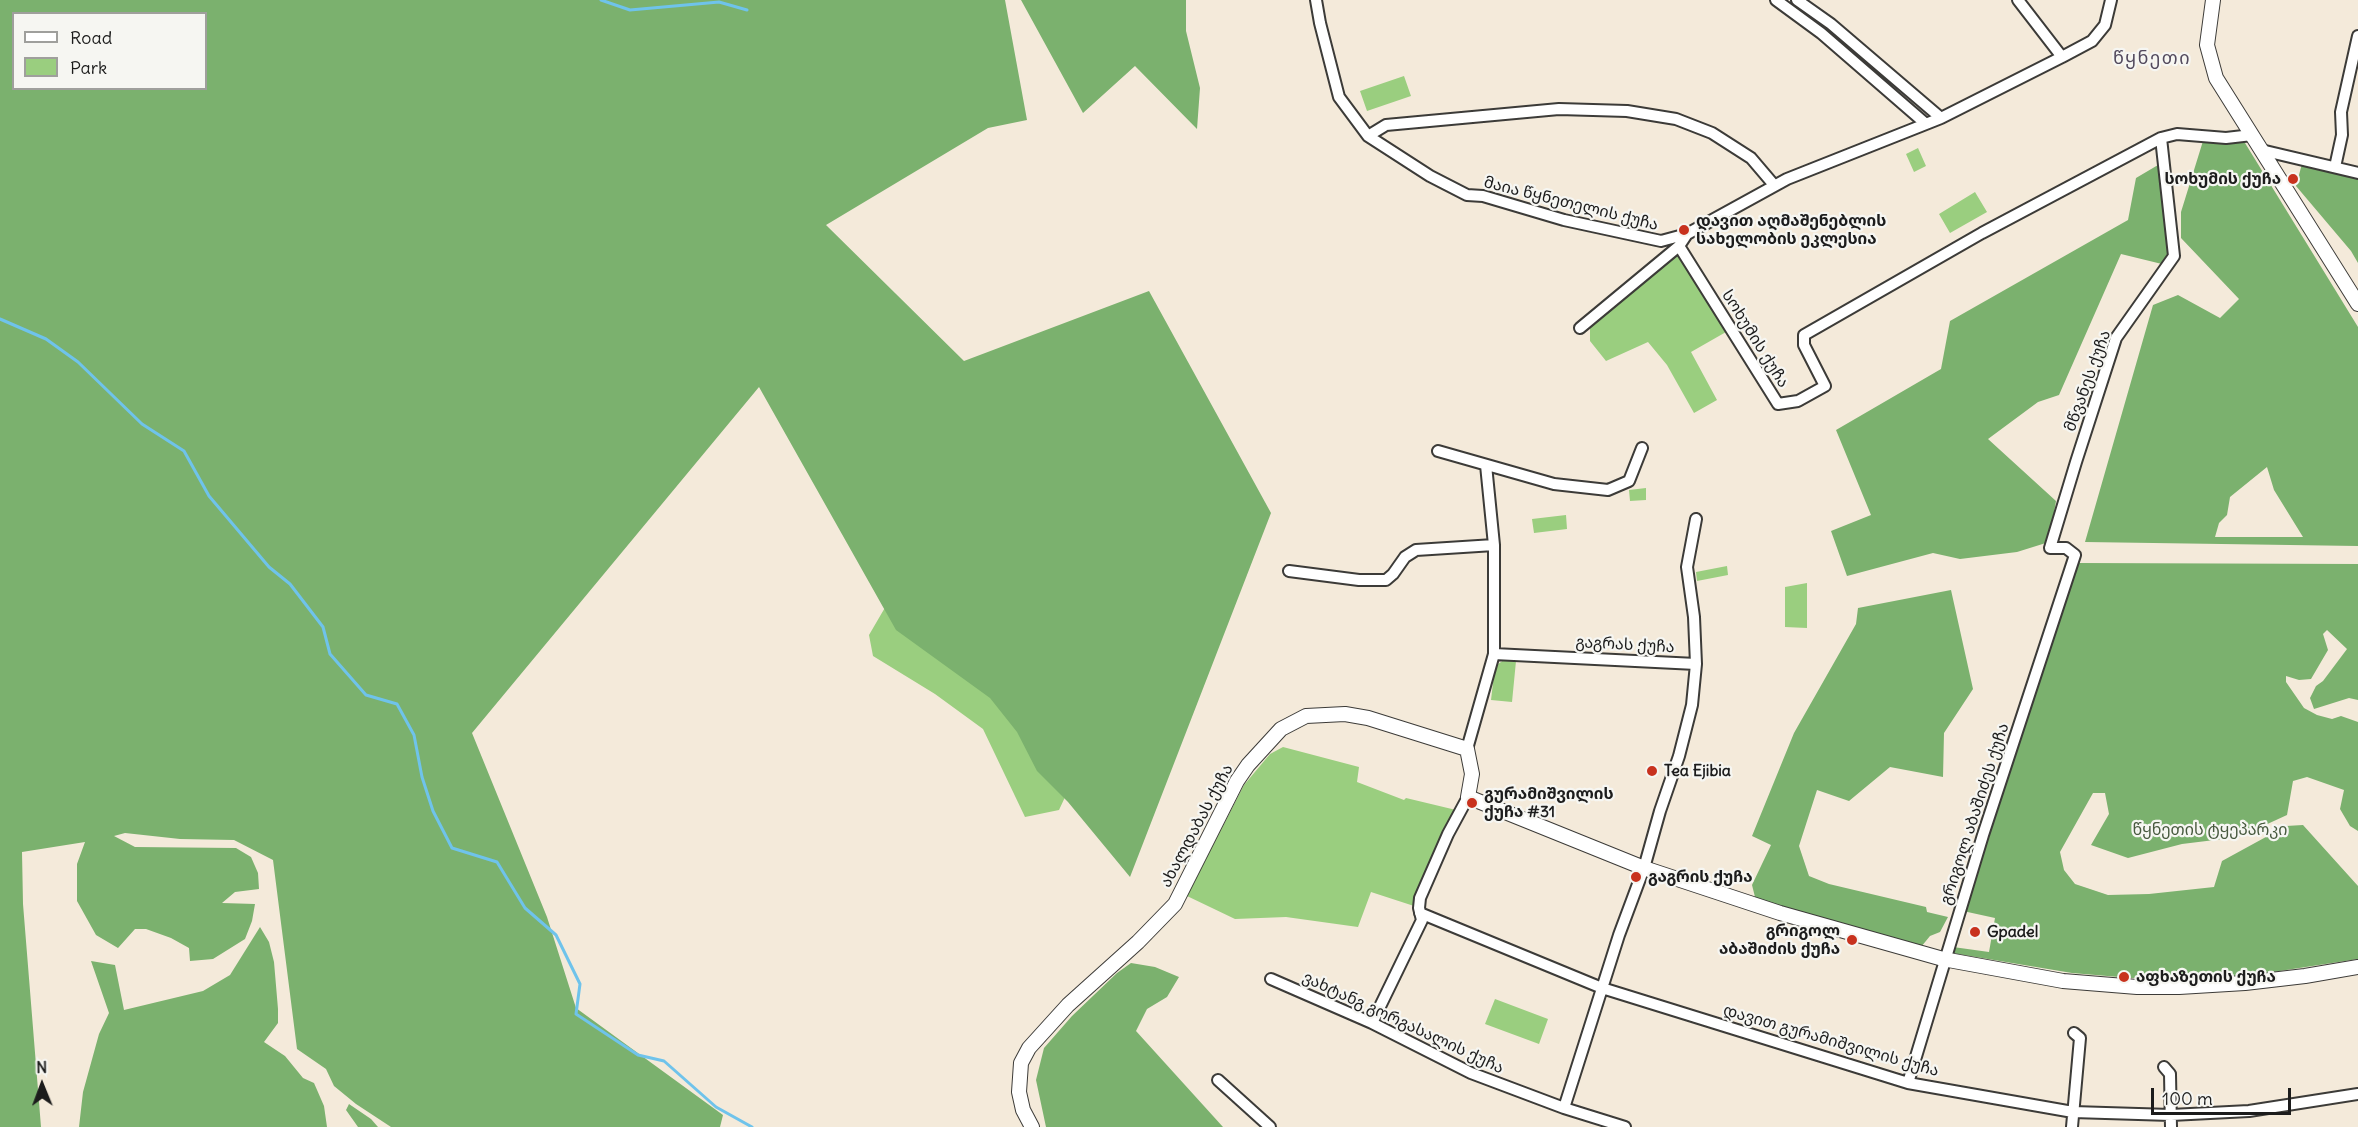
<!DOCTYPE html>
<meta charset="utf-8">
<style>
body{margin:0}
#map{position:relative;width:2358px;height:1127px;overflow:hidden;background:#f4eada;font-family:Delius,sans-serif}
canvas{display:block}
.legend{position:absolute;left:12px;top:12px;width:195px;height:78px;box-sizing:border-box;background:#f6f6f2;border:2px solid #9f9f9c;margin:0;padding:8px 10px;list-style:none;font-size:18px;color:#1c1c1c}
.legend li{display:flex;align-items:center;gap:12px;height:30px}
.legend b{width:30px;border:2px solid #9f9f9c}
.north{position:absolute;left:12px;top:1055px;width:60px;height:60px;-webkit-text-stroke:4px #f6f6f2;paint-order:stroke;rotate:359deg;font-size:16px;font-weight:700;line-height:24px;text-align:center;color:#1c1c1c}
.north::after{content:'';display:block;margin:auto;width:21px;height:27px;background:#1c1c1c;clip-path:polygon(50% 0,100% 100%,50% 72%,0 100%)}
.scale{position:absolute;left:2151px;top:1088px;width:140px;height:27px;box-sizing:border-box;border:3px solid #1c1c1c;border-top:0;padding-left:8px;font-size:18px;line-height:21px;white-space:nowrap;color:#1c1c1c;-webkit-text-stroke:4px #f6f6f2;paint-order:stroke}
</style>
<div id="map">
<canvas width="2358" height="1127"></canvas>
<ul class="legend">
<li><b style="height:8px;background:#fff"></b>Road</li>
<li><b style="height:16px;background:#9ace7f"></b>Park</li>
</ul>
<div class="north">N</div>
<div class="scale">100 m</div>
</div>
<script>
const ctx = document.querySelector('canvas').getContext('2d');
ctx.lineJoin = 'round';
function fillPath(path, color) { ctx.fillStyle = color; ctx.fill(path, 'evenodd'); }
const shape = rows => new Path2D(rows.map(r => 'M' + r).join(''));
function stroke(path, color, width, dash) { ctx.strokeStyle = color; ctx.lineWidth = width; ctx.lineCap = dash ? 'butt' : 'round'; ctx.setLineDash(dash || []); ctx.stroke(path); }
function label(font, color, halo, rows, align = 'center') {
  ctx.font = font + ' Delius,"Noto Sans Georgian",sans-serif'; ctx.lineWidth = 4.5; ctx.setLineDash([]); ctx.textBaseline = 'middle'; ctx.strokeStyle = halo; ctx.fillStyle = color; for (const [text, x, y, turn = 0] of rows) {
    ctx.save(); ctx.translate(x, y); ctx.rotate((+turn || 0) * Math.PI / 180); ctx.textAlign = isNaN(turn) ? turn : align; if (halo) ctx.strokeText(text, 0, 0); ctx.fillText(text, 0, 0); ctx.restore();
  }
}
fillPath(shape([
 [1404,76,1411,96,1367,111,1360,91],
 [1918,148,1926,166,1914,172,1906,154],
 [1975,192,1987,212,1950,233,1939,214],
 [1678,255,1726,332,1691,352,1717,400,1694,413,1667,365,1648,342,1606,361,1590,341,1590,326],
 [1646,488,1646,500,1630,501,1629,490],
 [1566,515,1567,529,1534,533,1532,519],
 [1727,566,1728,575,1697,581,1696,572],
 [932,570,1066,795,1059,810,1025,817,983,729,935,694,873,656,869,635,890,599],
 [1807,583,1807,628,1785,627,1785,587],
 [1504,660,1516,661,1512,702,1491,700,1495,666],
 [1283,747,1359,767,1357,782,1404,800,1406,798,1456,810,1414,906,1371,892,1358,927,1286,917,1235,919,1187,896,1244,785,1270,754],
 [1495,999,1548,1019,1539,1044,1485,1024]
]), '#9ace7f');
fillPath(shape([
 [0,0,1005,0,1027,120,988,128,826,225,964,361,1149,291,1271,513,1130,877,1068,802,1037,771,1017,732,990,698,896,630,759,387,472,733,547,917,576,1008,723,1115,720,1127,391,1127,356,1104,334,1086,326,1069,297,1049,273,860,234,840,180,839,125,833,114,836,135,847,236,848,251,857,258,873,259,889,235,892,222,903,255,904,252,921,245,939,213,959,190,961,189,948,171,938,146,929,135,929,118,948,96,935,77,901,77,864,85,842,22,852,23,904,41,1127,0,1127],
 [14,14,206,14,206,88,14,88],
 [1021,0,1186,0,1186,31,1200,88,1197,129,1135,66,1083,113],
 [2203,141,2245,143,2358,327,2358,546,2085,542,2153,305,2178,295,2220,318,2239,299,2181,238,2181,212],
 [2267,467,2274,490,2303,537,2215,537,2219,523,2227,515,2230,497],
 [2303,160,2358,177,2358,263,2351,251,2296,186],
 [2158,165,2172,251,2166,265,2121,254,2059,395,2038,402,1988,439,2056,501,2049,542,2017,552,1960,559,1933,553,1847,576,1831,531,1871,515,1836,430,1941,369,1950,321,2128,220,2136,178],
 [2079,563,2358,564,2358,700,2349,698,2314,709,2310,698,2316,686,2323,681,2347,649,2327,630,2323,634,2328,650,2311,679,2299,680,2286,676,2286,682,2304,708,2317,715,2332,719,2341,716,2358,722,2358,831,2350,826,2340,809,2344,790,2307,777,2293,781,2287,815,2239,837,2182,844,2128,858,2091,845,2109,814,2105,793,2093,793,2060,852,2064,870,2075,884,2108,895,2149,894,2214,887,2222,861,2286,826,2303,825,2358,886,2358,959,2247,976,2131,978,2072,973,1952,953,1953,947,1989,952,1995,918,1963,911,2073,570],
 [1951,590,1973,689,1944,733,1943,777,1890,767,1849,801,1817,790,1799,846,1809,876,1829,884,1926,907,1927,912,1948,917,1940,932,1930,936,1921,947,1756,901,1752,885,1771,845,1752,836,1794,733,1856,624,1858,608],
 [260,927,269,942,274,962,278,1009,278,1023,264,1042,285,1056,303,1078,314,1083,324,1106,327,1127,79,1127,83,1092,99,1034,109,1013,91,961,115,965,124,1010,203,991,230,975],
 [1131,963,1155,967,1179,977,1167,997,1147,1009,1136,1031,1223,1127,1046,1127,1036,1080,1044,1048,1072,1016,1117,973],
 [349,1104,371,1119,378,1127,358,1127,346,1110]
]), '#7bb16e');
stroke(shape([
 [601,0,630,10,719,2,747,10],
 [0,319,46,339,78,362,142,424,184,451,209,496,269,567,290,584,323,627,330,654,366,695,397,704,414,735,422,777,433,811,452,848,497,862,525,908,556,935,580,984,576,1014,638,1055,664,1061,716,1107,752,1127]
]), '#6fc3eb', 3);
const street = shape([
 [1316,0,1320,23,1339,97,1368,136,1430,176,1467,195,1483,196,1564,220,1661,241,1687,234,1787,179,1941,118,2062,57,2092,41,2105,25,2111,0],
 [1776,0,1821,33,1926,124],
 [1797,0,1831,24,1941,118],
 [2018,0,2062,57],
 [1368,136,1386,125,1559,109,1627,111,1676,119,1712,133,1751,158,1774,185],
 [2261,150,2358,173],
 [2335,167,2342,135,2341,112,2358,36],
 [1687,234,1679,246,1778,404,1798,401,1825,386,1804,345,1804,335,1982,233,2161,138,2177,134,2226,138,2252,135],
 [1580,328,1679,246],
 [1438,451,1554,484,1608,490,1629,481,1642,448],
 [1696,519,1687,567,1694,617,1696,664],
 [1289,571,1359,580,1386,580,1393,574,1405,557,1416,550,1494,545],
 [1494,654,1696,664,1692,705,1679,756,1660,811,1644,868,1619,935,1564,1108],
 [1467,749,1494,654,1494,545,1486,465],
 [1420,913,1602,988,1908,1083,2073,1112,2171,1115,2249,1111,2358,1094],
 [1271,979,1372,1023,1471,1073,1564,1108,1625,1127],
 [1372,1023,1422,920,1419,908,1420,898,1448,834,1468,797],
 [2164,1067,2170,1074,2171,1127],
 [1218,1080,1270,1127],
 [1908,1083,1983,835,2075,555,2066,548,2050,548,2076,462,2116,338,2174,256,2161,138],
 [2072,1127,2080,1038,2074,1033]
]);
const secondary = shape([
 [2213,0,2207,45,2216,78,2358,304],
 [1032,1127,1023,1110,1019,1092,1021,1063,1029,1048,1068,1005,1138,942,1175,904,1237,781,1248,765,1281,729,1306,716,1345,714,1368,718,1467,749,1472,774,1468,797,1644,868,1780,913,1943,959,2063,981,2137,987,2179,987,2245,983,2305,976,2358,967]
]);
stroke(street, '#3c3b38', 14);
stroke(secondary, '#3c3b38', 16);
stroke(street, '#fff', 10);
stroke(secondary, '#fff', 14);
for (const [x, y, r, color] of [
 [2293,179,6,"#c8321e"],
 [1684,230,6,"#c8321e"],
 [1652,771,6,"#c8321e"],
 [1472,803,6,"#c8321e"],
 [1636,877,6,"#c8321e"],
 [1975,932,6,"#c8321e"],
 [1852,940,6,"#c8321e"],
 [2124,977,6,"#c8321e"]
]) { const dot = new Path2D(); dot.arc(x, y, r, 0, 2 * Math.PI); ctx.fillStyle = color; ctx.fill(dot); stroke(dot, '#f6f6f2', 2); }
label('bold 16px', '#1c1c1c', '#f6f6f2', [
 ["სოხუმის ქუჩა",2281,179,"right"],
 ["დავით აღმაშენებლის",1696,221],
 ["სახელობის ეკლესია",1696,239],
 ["Tea Ejibia",1664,771],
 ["გურამიშვილის",1484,794],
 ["ქუჩა #31",1484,812],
 ["გაგრის ქუჩა",1648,877],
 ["გრიგოლ",1840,931,"right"],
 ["აბაშიძის ქუჩა",1840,949,"right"],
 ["Gpadel",1987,932],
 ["აფხაზეთის ქუჩა",2136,977]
], 'left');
label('16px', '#1c1c1c', '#f6f6f2', [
 ["მაია წყნეთელის ქუჩა",1571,204,14],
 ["სოხუმის ქუჩა",1755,339,58],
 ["მწვანეს ქუჩა",2088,381,-70],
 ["გაგრას ქუჩა",1625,645,3],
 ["გრიგოლ აბაშიძეს ქუჩა",1975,814,-72],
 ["ახალდაბას ქუჩა",1197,826,-62],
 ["ვახტანგ გორგასალის ქუჩა",1403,1023,25],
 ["დავით გურამიშვილის ქუჩა",1831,1041,16]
]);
label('16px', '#485a3f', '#f6f6f2', [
 ["წყნეთის ტყეპარკი",2210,830]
]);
ctx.letterSpacing = '1.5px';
label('18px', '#534a5d', '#f6f6f2', [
 ["წყნეთი",2152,59]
]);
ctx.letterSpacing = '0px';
</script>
